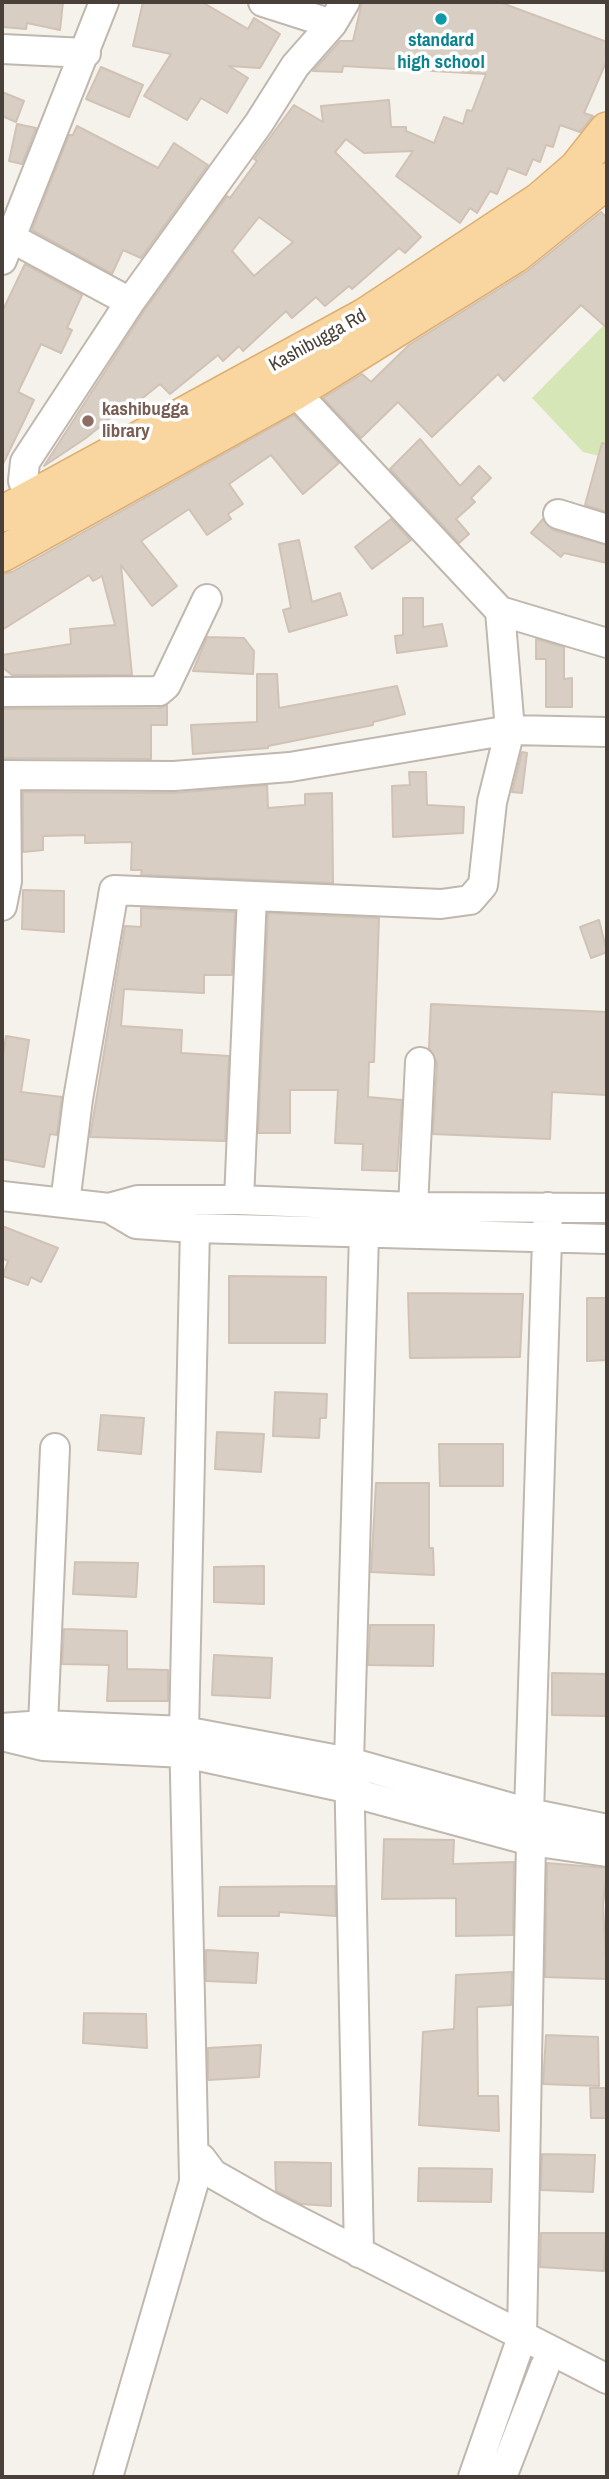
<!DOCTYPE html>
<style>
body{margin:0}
#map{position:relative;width:609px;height:2479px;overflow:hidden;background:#f5f1eb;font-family:"Archivo Narrow",sans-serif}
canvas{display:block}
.frame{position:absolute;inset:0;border:4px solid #494139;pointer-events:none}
</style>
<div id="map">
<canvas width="609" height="2479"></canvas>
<div class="frame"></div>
</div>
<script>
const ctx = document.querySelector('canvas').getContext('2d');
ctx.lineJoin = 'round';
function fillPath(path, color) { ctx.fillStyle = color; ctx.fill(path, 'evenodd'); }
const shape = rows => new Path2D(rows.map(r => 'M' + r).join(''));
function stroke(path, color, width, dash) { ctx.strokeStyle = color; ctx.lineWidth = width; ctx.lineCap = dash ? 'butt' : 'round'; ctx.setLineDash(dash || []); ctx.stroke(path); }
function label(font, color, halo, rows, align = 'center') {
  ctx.font = font + ' "Archivo Narrow",sans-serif'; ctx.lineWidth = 7; ctx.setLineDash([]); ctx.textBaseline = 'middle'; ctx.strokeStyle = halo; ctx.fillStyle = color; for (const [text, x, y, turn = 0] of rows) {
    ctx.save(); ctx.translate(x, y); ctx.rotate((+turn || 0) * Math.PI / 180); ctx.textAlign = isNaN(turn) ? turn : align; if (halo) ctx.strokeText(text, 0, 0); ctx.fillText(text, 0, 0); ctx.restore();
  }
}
fillPath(shape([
 [604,325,607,328,607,458,583,452,532,398]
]), '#d7e6b7');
const building = shape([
 [2,2,63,2,60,30,27,23,26,29,2,27,2,2],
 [143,2,202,2,248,29,254,18,280,34,260,68,229,66,248,78,227,113,201,98,187,120,144,96,171,54,133,46,143,2],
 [362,2,499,2,607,42,607,60,584,113,593,116,580,132,560,125,553,147,546,145,540,162,533,159,526,175,508,168,497,194,490,191,477,213,470,208,460,223,396,176,413,151,364,153,346,139,335,152,421,237,405,253,399,248,352,289,349,286,325,306,316,297,292,318,286,311,243,351,239,346,223,361,218,355,170,394,160,384,129,409,125,406,86,438,44,466,144,311,227,196,230,198,257,161,254,159,294,105,323,122,321,106,389,100,391,127,406,127,406,131,434,143,444,117,463,124,467,110,472,111,486,74,343,66,342,72,313,71,340,41,353,41,362,2],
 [259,217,293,242,254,276,232,251,259,217],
 [101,67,143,85,129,117,86,99,101,67],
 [2,92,24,101,16,122,2,116,2,92],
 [17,124,36,128,22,164,9,161,17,124],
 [77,126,158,168,174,143,208,165,141,258,123,250,112,274,32,230,69,135,73,135,77,126],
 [601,212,607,218,607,328,581,305,504,381,498,374,432,437,398,402,361,438,323,398,362,374,371,382,409,345,526,272,601,212],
 [25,264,82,295,67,328,72,330,61,353,41,344,18,392,34,400,2,466,2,312,25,264],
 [294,415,339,463,317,482,303,494,271,455,229,484,243,504,228,514,231,519,207,535,189,509,141,541,177,586,152,606,121,565,132,675,12,675,2,667,2,655,71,644,70,629,115,625,102,576,93,581,89,575,2,630,2,574,12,572,294,415],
 [420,439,460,486,479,466,491,478,471,498,475,502,456,519,469,534,459,543,390,469,420,439],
 [602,443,607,444,607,512,585,505,602,443],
 [391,519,411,540,372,569,355,547,391,519],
 [543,519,553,530,607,545,607,563,564,553,561,557,531,533,543,519],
 [299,540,312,602,340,593,347,615,289,632,283,610,291,608,279,544,299,540],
 [403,598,423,598,423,627,442,624,447,646,397,653,395,636,403,635,403,598],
 [207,637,244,638,254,651,253,674,193,671,207,637],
 [536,639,564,647,564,679,572,678,572,707,546,707,546,659,536,659,536,639],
 [257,674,277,674,279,708,397,686,405,714,373,722,373,725,268,746,268,748,193,754,191,725,257,722,257,674],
 [167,705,167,725,151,725,151,759,2,758,2,709,159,708,167,705],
 [522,752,527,753,522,793,512,792,522,752],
 [409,772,426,772,427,805,464,807,463,833,393,837,392,786,410,785,409,772],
 [267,785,268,808,305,805,305,794,332,793,333,883,141,875,142,870,131,870,132,842,85,843,85,835,43,836,43,850,23,852,23,792,174,793,267,785],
 [23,890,64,891,64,932,22,929,23,890],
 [141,908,235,912,232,975,204,975,204,993,124,989,121,1026,182,1030,181,1053,229,1056,225,1141,90,1137,125,926,141,927,141,908],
 [268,913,379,918,374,1062,369,1062,368,1097,402,1100,397,1171,362,1170,363,1144,335,1143,338,1090,290,1090,290,1133,258,1133,268,913],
 [599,920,607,952,591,958,580,927,599,920],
 [431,1004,607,1012,607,1095,552,1092,550,1139,433,1134,437,1063,429,1048,431,1004],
 [6,1036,29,1040,21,1092,62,1097,57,1135,50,1134,44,1167,2,1159,2,1062,6,1036],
 [2,1226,58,1248,41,1282,31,1277,28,1285,3,1276,8,1261,2,1258,2,1226],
 [229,1276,326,1277,325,1343,229,1343,229,1276],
 [408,1293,523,1294,520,1357,410,1358,408,1293],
 [587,1298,607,1298,607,1360,587,1361,587,1298],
 [275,1392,327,1394,326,1418,320,1418,319,1438,273,1436,275,1392],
 [101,1415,144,1418,141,1454,98,1450,101,1415],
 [217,1432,264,1434,261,1472,215,1469,217,1432],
 [439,1444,503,1444,503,1486,440,1486,439,1444],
 [376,1483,429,1483,429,1548,433,1548,434,1575,371,1572,376,1483],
 [75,1562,138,1563,136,1597,73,1594,75,1562],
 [264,1566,264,1604,214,1602,214,1567,264,1566],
 [370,1625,434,1625,433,1666,368,1665,370,1625],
 [64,1629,127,1631,127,1669,168,1670,168,1701,107,1701,109,1665,62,1664,64,1629],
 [214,1655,272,1658,270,1698,212,1695,214,1655],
 [552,1673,607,1674,607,1716,552,1715,552,1673],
 [384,1839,454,1840,453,1864,514,1862,513,1935,456,1936,456,1898,382,1899,384,1839],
 [547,1863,607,1868,603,1905,607,1979,545,1977,547,1863],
 [335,1886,336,1916,279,1912,279,1916,218,1916,220,1887,335,1886],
 [206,1950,258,1953,256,1983,206,1981,206,1950],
 [512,1972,511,2005,477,2007,478,2096,498,2096,499,2131,419,2125,423,2032,454,2029,456,1975,512,1972],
 [84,2013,146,2014,147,2048,83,2043,84,2013],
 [546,2035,598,2037,599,2086,543,2084,546,2035],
 [261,2045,259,2077,208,2080,208,2048,261,2045],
 [590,2088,607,2088,607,2118,591,2118,590,2088],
 [542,2154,595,2155,593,2192,541,2190,542,2154],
 [275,2162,331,2163,331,2206,301,2204,276,2191,275,2162],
 [419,2168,492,2169,491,2202,418,2201,419,2168],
 [541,2233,606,2233,604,2271,540,2267,541,2233]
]);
fillPath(building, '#d9cec4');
stroke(building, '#d0c2b5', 2);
const minor = shape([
 [263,2,332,24],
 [2,49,86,53],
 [2,233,130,302],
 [2,260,104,2],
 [558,514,607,529],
 [36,516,23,481,25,462,130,302,259,123,295,66,332,24,345,2],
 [500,611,607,643],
 [2,692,159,691,166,685,207,599],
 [2,775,174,776,290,767,510,730,607,732],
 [2,906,7,881,6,775],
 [2,1196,109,1208,138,1200,239,1200,413,1207,607,1208],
 [239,1200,252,896],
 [65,1203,78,1099,114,890,441,904,470,900,483,885,492,802,510,730,500,611,295,392],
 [413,1207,420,1062],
 [109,1208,136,1224,195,1228,607,1239],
 [43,1725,55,1448],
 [2,1728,43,1725,184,1731,349,1762,529,1813,607,1829],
 [2,1736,43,1746,185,1753,351,1789,365,1796,531,1841,607,1852],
 [194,2178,184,1731,195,1228],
 [359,2253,349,1762,364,1234],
 [108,2477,201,2158,213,2174,271,2207,607,2379],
 [473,2477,522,2337,531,1841,529,1813,548,1207],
 [502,2477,545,2366]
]);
const major = shape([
 [2,514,365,316,540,200,577,168,607,130],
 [2,554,295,392,515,255,607,181]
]);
stroke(minor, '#c0b7ae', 32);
stroke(major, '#deaf70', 38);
stroke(minor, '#fff', 28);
stroke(major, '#f9d5a0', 35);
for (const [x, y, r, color] of [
 [441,19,7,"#0f9aa8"],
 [88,421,7,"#8d6e63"]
]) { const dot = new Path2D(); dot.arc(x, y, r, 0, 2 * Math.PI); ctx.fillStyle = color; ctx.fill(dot); stroke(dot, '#fff', 2.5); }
label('bold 19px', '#0d838f', '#fff', [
 ["standard",441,41],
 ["high school",441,63]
]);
label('19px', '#494139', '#fff', [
 ["Kashibugga Rd",318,341,-29]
]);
label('bold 19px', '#785e54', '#fff', [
 ["kashibugga",102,410],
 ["library",102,432]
], 'left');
</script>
